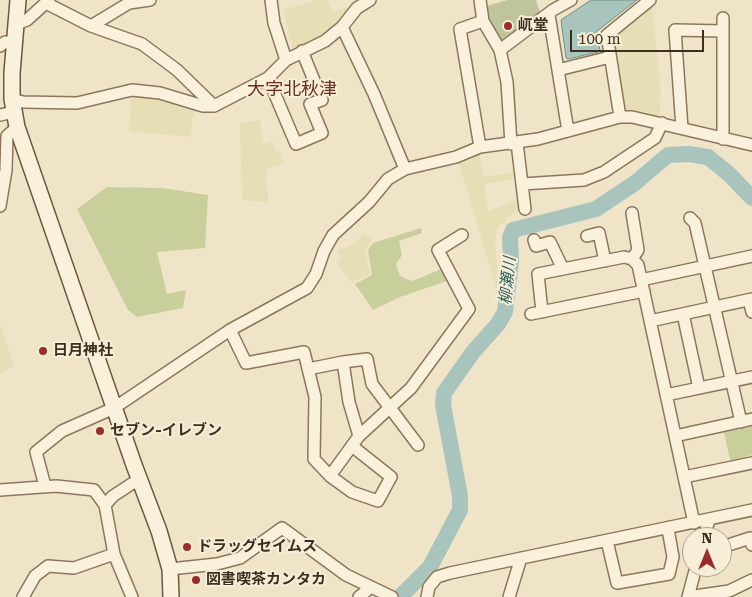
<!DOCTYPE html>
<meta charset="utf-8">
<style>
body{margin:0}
#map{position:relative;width:752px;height:597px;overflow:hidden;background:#f0e4c8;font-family:"Roboto Serif",serif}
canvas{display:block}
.north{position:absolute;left:682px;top:527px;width:50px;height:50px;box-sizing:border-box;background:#f7eed8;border:1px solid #ada18e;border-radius:50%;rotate:0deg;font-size:14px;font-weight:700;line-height:20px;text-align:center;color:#3d2e20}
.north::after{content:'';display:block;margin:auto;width:18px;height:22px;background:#9e2a2b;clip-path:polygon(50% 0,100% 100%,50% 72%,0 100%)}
.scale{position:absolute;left:570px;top:30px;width:134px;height:22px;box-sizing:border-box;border:2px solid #3d2e20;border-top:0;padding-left:6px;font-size:15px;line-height:18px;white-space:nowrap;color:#3d2e20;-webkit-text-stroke:4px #f7eed8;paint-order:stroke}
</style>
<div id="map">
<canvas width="752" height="597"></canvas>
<div class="north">N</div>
<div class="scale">100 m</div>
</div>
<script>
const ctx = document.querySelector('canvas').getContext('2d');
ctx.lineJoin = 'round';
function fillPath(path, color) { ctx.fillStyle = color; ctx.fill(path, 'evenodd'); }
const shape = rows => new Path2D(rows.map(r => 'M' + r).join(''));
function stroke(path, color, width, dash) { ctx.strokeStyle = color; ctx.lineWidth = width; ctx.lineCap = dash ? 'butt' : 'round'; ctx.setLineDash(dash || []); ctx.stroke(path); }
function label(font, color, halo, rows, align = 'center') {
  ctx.font = font + ' "Roboto Serif","Noto Sans JP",serif'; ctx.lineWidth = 4; ctx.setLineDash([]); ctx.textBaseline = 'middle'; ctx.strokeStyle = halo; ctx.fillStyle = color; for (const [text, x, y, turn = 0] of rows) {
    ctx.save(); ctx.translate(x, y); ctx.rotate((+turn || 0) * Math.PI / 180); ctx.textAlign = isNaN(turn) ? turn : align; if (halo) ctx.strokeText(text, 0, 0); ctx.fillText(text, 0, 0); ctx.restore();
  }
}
fillPath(shape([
 [316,0,328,0,333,12,350,6,352,10,325,38,293,51,283,10],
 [652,5,661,90,659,118,623,109,612,41,613,35],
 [132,90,195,104,190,137,129,131],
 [260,120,263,144,272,141,276,152,280,151,284,164,266,168,268,202,242,200,240,123],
 [479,152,483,177,515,172,516,179,484,184,488,211,519,199,520,210,506,217,507,221,500,224,497,230,495,239,498,287,496,288,458,160],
 [364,233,372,240,365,249,370,274,351,282,336,261,341,258,337,251,355,244],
 [0,324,14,365,0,375]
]), '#e6deb5');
fillPath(shape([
 [107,187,162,188,208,195,205,248,157,252,167,294,186,290,183,308,137,317,128,310,77,209],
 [421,228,422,233,399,241,402,255,396,264,400,276,412,281,444,268,450,280,400,297,373,310,355,284,372,275,368,250,373,243],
 [752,422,752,455,745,457,742,461,731,464,723,428,733,426,738,430,745,428,747,423]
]), '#c9cf9b');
fillPath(shape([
 [507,0,536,0,540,12,503,41,500,40,487,17,487,6]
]), '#bfc49a');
const water = shape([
 [591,0,637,0,596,32,600,50,598,52,568,59,566,58,561,20,591,0]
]);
fillPath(water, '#a9c4bc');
stroke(water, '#6f938a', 1);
stroke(shape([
 [400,597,430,567,460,510,460,496,443,405,444,393,473,352,498,324,505,312,511,261,510,238,513,230,596,209,635,183,668,155,689,154,708,157,730,175,752,198]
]), '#a9c4bc', 16);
const street = shape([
 [480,0,483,21,500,50,507,82,511,144],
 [46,3,91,26,142,44,177,70,214,106],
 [549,15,568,131],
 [723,18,723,139],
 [16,24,27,20,49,0],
 [91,26,129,3,150,0],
 [342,27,374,94,405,169],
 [0,46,5,42,15,43],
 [500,50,553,10,571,0],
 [286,60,325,41,342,27,357,8,370,0],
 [558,70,610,57],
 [268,78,296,144,322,133,310,104,322,100,302,51],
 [12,99,23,102,77,103,132,90,160,93,203,106,214,106,268,78,286,60,274,23,271,0],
 [0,115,14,112],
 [620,117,607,35,650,0],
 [682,128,675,30,723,31],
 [517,143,525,209],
 [480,147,460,29,483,21],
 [522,184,584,180,604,172,655,138,662,123],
 [0,206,6,170,7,136,17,127],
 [632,213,638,250,632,259],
 [690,218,695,223,741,422],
 [587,236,599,233,605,261],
 [534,240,536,246,550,242,563,269,624,257,632,259,638,265,694,523],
 [641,280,752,256],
 [749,300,752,312],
 [542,312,538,274,563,269],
 [531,314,644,291],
 [683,314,699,388],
 [650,321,752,299],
 [230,330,246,363,304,352,315,397,314,459,330,476,352,492,378,501,391,477,352,446],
 [308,369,343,362],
 [666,395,752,377],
 [359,436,349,402,343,362,367,359,372,384,418,445],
 [675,436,752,419],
 [330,476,359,436,411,388,469,309,438,250,462,235],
 [684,477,752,463],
 [45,486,36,452,62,431,114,408,230,330,307,288,316,274,324,251,333,235,369,202,388,179,405,169,456,157,480,147,538,139,620,117,632,117,752,145],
 [0,490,56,486,94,490,105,505,114,554,132,597],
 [105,505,113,496,139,479],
 [704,537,709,520],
 [607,541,617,583,669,574,673,557,668,529],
 [722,547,750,538,752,545],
 [170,569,217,564,240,558,282,528,346,575,392,597],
 [23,597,35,576,48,566,74,568,114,554],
 [359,597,371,587],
 [427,597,429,587,437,577,450,573,752,510],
 [509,597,521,558],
 [688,597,729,591,752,580],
 [688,597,696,567]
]);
const secondary = shape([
 [18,0,12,73,12,99,17,127,134,465,159,531,170,569,171,597]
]);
stroke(street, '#8d765c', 14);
stroke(secondary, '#6f573f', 18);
stroke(street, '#faf1dc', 11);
stroke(secondary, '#faf1dc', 15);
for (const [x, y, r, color] of [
 [508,26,5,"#9e2a2b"],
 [43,351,5,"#9e2a2b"],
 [100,431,5,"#9e2a2b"],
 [187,547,5,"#9e2a2b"],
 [196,580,5,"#9e2a2b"]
]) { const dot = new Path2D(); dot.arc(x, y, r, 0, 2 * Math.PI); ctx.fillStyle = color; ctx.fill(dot); stroke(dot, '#f7eed8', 2); }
label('bold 15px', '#3d2e20', '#f7eed8', [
 ["屼堂",518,26],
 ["日月神社",53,351],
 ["セブン-イレブン",110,431],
 ["ドラッグセイムス",197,547],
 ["図書喫茶カンタカ",206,580]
], 'left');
label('italic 16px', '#2f5d5a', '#f7eed8', [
 ["柳瀬川",508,281,-84]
]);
label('18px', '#6b2e1e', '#f7eed8', [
 ["大字北秋津",292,90]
]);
</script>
